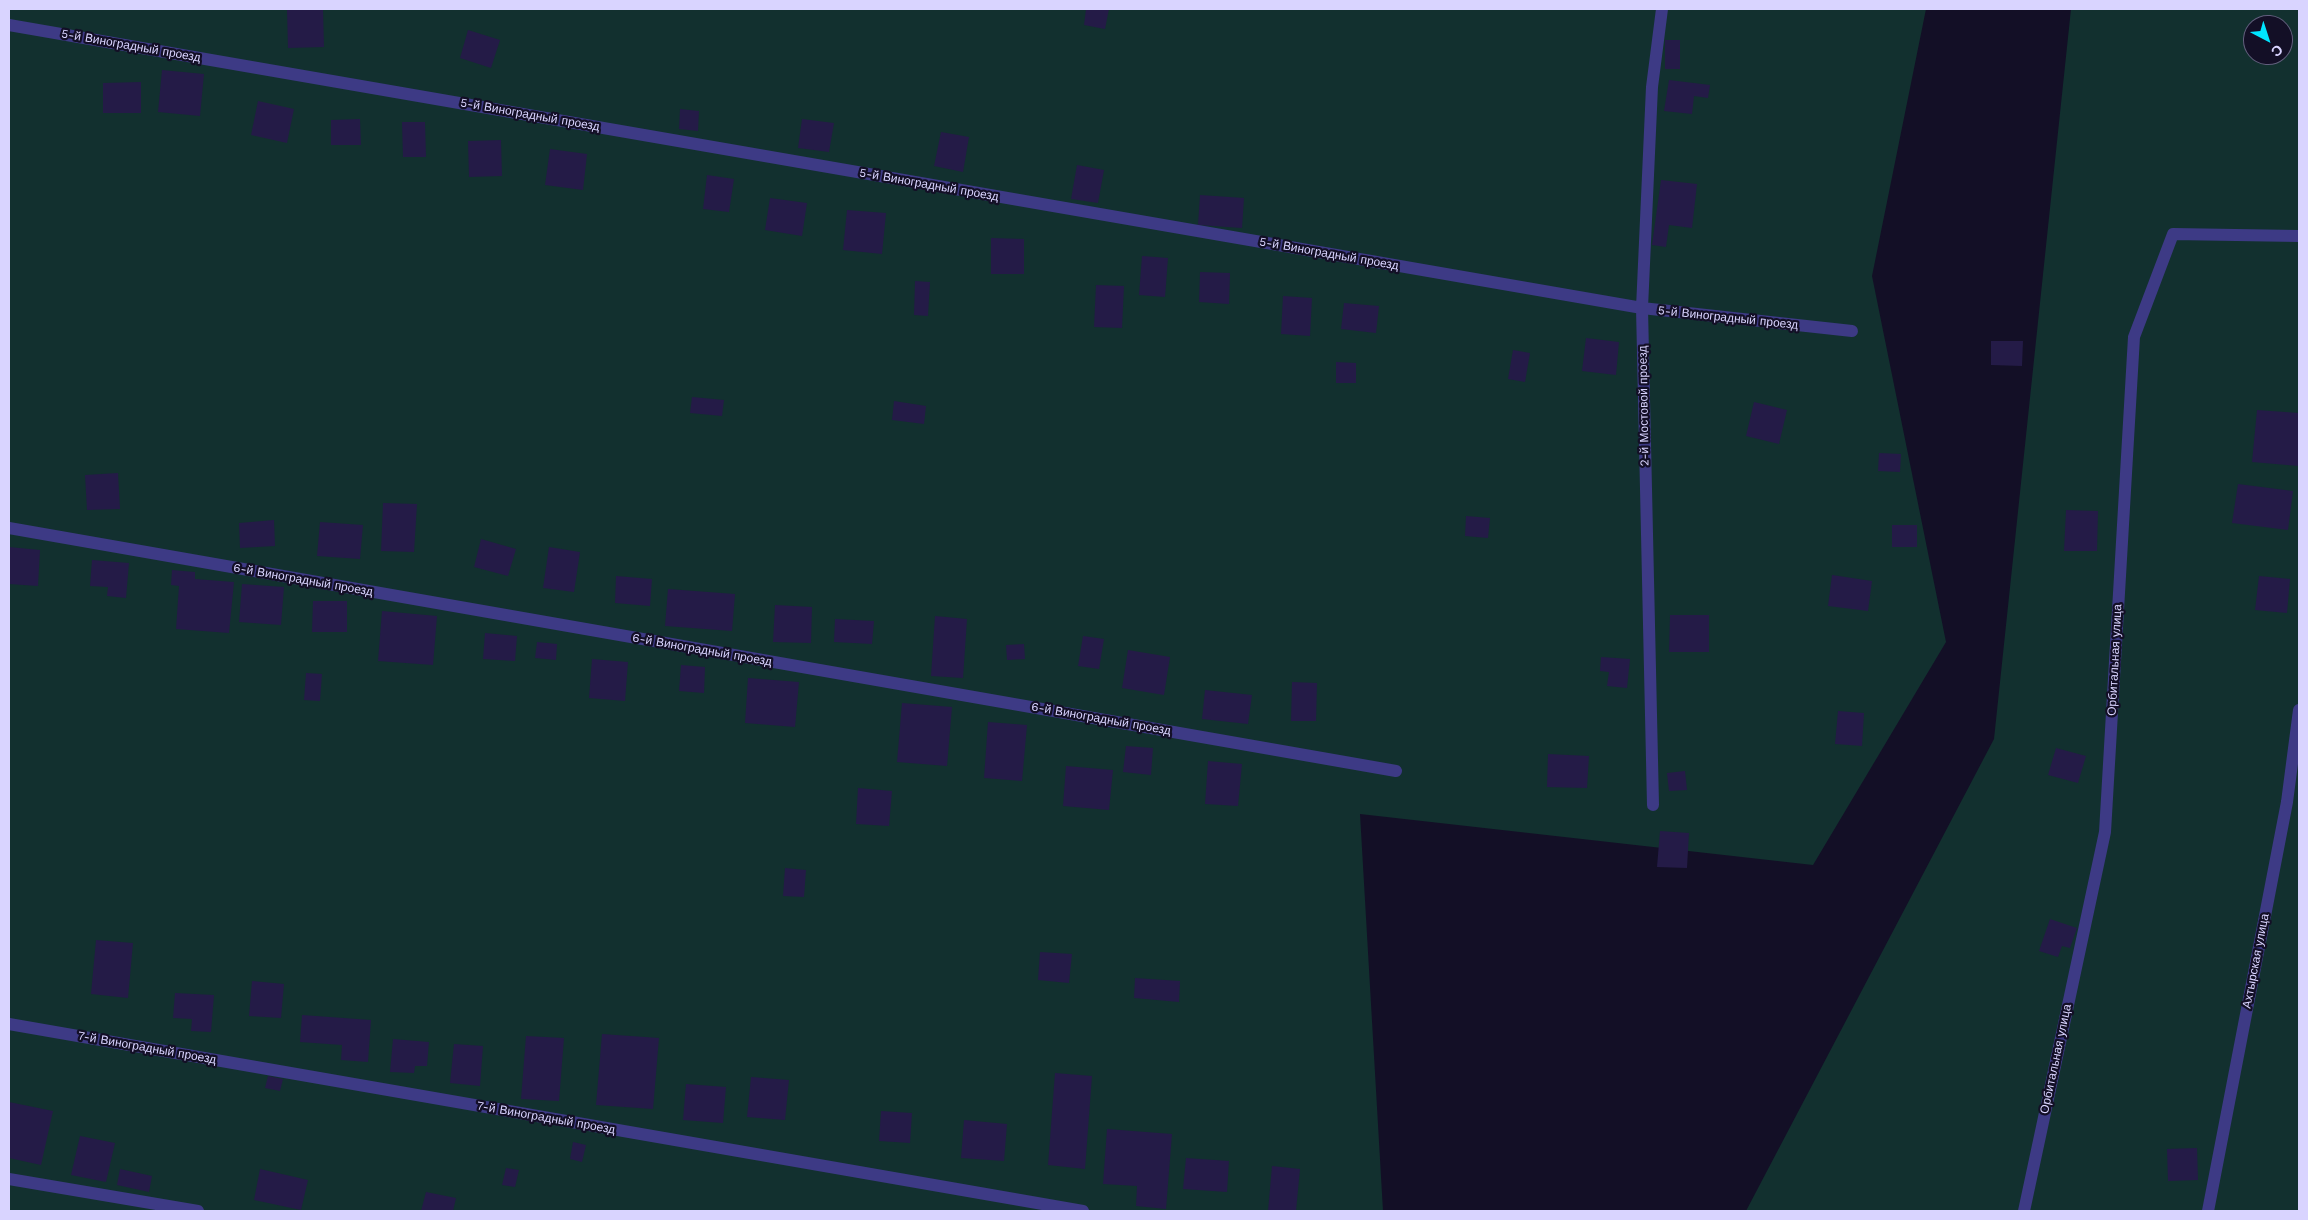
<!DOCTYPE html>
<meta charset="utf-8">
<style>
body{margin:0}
#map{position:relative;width:2308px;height:1220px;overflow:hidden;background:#130f26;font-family:"Work Sans",sans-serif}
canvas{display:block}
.frame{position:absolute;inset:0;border:10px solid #d9d4ff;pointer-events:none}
.north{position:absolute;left:2243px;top:15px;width:50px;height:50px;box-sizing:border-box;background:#130f26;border:1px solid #625e7d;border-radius:50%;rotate:140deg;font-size:14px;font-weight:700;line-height:20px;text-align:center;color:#d9d4ff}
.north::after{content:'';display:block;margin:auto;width:18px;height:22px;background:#00e5ff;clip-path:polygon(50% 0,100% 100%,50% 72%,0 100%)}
</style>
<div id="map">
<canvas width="2308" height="1220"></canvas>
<div class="frame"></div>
<div class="north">С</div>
</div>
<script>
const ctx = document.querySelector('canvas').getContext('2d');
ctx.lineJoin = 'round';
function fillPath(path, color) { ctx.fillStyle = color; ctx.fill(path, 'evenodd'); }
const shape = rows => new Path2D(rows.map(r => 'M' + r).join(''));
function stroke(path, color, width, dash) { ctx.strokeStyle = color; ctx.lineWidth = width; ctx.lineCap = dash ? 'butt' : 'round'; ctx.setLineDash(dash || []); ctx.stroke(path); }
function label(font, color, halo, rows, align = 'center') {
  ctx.font = font + ' "Work Sans",sans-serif'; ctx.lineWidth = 4.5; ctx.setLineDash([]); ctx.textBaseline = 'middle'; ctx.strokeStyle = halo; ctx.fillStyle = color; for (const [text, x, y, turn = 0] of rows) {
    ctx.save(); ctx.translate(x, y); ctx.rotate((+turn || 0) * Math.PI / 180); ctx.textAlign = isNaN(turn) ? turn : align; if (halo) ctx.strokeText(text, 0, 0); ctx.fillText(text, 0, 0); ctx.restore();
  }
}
fillPath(shape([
 [9,9,1926,9,1872,276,1946,642,1813,865,1360,814,1383,1211,9,1211],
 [2071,9,2299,9,2299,1211,1746,1211,1994,739],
 [2253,25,2283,25,2283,55,2253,55]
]), '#12302f');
fillPath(shape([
 [287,9,323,9,324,47,288,48],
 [1086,9,1109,9,1105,29,1084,25],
 [468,30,500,40,491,68,460,58],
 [1665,40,1680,40,1680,69,1665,69],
 [162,70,204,74,200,116,158,112],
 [1669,80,1710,85,1708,98,1694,96,1692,114,1664,111],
 [141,82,141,113,103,113,103,83],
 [258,101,294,109,287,143,251,135],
 [680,109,699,111,698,131,679,129],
 [360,119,361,145,331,145,331,120],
 [802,119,834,123,829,152,798,148],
 [402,122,425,122,426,157,403,157],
 [941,132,969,137,963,172,934,166],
 [501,140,502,176,469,177,468,141],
 [550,149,587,154,583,190,545,185],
 [1077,165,1104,170,1098,203,1071,199],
 [707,175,734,179,729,212,703,209],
 [1661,180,1697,184,1692,228,1669,225,1666,247,1652,245],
 [1200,195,1244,198,1242,228,1198,225],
 [770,198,807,203,802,236,765,230],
 [847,210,886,213,882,254,843,250],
 [991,238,1024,239,1024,274,991,274],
 [1142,256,1168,258,1165,297,1139,295],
 [1200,272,1230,273,1229,304,1199,302],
 [915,281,930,282,928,316,914,315],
 [1096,285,1124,286,1122,328,1094,327],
 [1283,296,1312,298,1310,336,1281,334],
 [1344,303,1379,306,1376,333,1341,329],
 [1586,338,1619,342,1616,375,1582,371],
 [1991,341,2023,341,2022,366,1991,365],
 [1513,350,1530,353,1525,382,1508,379],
 [1336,362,1356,363,1356,383,1336,383],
 [692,397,724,400,722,416,690,413],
 [894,401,926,406,924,424,892,420],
 [1754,402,1787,410,1779,444,1746,436],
 [2257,410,2299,413,2299,466,2252,462],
 [1879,453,1901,454,1900,472,1878,471],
 [118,473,120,509,87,510,85,475],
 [2238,484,2293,491,2288,530,2232,523],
 [383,503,417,504,414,552,381,551],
 [2066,510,2098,511,2097,551,2064,551],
 [1466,516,1490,518,1488,538,1465,536],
 [274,520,275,546,240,548,239,523],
 [320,522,363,525,360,559,317,556],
 [1892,525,1917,525,1917,547,1892,547],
 [481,539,516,549,508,576,474,567],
 [9,547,40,550,38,586,9,584],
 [549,547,580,552,574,592,543,588],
 [92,560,129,563,126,598,107,596,108,587,90,586],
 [172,570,195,572,195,579,234,582,229,633,176,629,179,586,171,585],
 [1832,575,1872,581,1868,611,1828,606],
 [616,576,652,579,650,606,615,603],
 [2259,576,2290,579,2287,613,2255,610],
 [242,584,284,587,281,625,239,622],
 [668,589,735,594,732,631,665,626],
 [313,601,347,601,347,632,312,632],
 [775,605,812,607,811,643,773,642],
 [382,611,437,616,433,665,378,661],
 [1670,615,1709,615,1709,652,1669,652],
 [935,616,967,619,963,678,931,676],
 [835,619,874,621,872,644,834,642],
 [485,633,517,636,515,661,483,659],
 [1083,636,1104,639,1099,669,1078,666],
 [537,642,557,644,556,660,535,658],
 [1024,644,1025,659,1007,660,1006,645],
 [1128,650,1170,657,1164,695,1122,688],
 [1601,657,1630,659,1627,688,1607,686,1609,672,1600,671],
 [592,659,628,662,625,701,589,698],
 [681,665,705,667,704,693,679,691],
 [306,673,322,674,320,701,304,700],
 [748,678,799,682,795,727,745,723],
 [1292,682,1317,683,1316,721,1291,721],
 [1205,690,1252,695,1248,724,1202,719],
 [902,703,952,707,947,766,897,762],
 [1838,711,1864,713,1862,746,1835,744],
 [988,722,1027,725,1022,781,984,778],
 [1126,746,1153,748,1151,775,1123,772],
 [2056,748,2086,756,2078,783,2048,775],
 [1548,754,1589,756,1587,788,1547,787],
 [1208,761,1242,764,1238,806,1205,804],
 [1066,766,1113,770,1109,810,1063,806],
 [1685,771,1687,790,1669,791,1667,773],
 [858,788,892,791,889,826,856,824],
 [1660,831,1689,833,1687,868,1657,867],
 [785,868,806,870,804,897,783,896],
 [2050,919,2077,928,2070,948,2062,946,2058,957,2039,951],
 [96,940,133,943,128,998,91,994],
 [1040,952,1072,954,1069,983,1038,980],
 [1135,978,1180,981,1179,1002,1134,998],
 [252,981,284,984,281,1018,249,1016],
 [175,993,214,995,211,1032,191,1031,192,1019,173,1018],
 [302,1015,371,1020,368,1062,341,1060,342,1045,300,1042],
 [602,1034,659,1038,653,1109,596,1105],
 [526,1036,564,1038,559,1101,521,1099],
 [393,1039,429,1042,427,1066,415,1066,414,1073,390,1072],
 [454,1044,483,1046,480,1086,450,1083],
 [1055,1073,1092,1076,1085,1169,1048,1165],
 [268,1076,283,1079,280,1091,265,1088],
 [751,1077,789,1080,785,1120,747,1117],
 [686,1084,726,1087,723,1123,683,1120],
 [9,1102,53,1111,41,1165,9,1158],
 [881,1111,912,1113,910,1143,879,1141],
 [964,1120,1007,1124,1004,1161,961,1158],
 [1107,1129,1172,1134,1166,1209,1136,1206,1137,1186,1103,1184],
 [80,1136,115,1143,106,1182,71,1175],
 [573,1142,586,1145,582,1162,570,1159],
 [2197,1148,2198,1180,2168,1181,2167,1149],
 [1186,1158,1229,1161,1227,1192,1183,1189],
 [1272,1166,1300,1169,1296,1211,1268,1211],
 [506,1168,519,1170,515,1187,502,1185],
 [120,1169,152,1176,149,1192,117,1185],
 [260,1169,308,1180,301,1210,254,1200],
 [426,1192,456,1198,453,1211,421,1211]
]), '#241b47');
stroke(shape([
 [9,25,1642,308,1852,331],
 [9,528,1396,771],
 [1653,805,1642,308,1652,87,1662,9],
 [9,1024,1083,1211],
 [9,1179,198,1211],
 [2024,1211,2105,832,2134,337,2173,234,2299,236],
 [2208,1211,2287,802,2299,710]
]), '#3d3a85', 12);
label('12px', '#d9d4ff', '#130f26', [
 ["5-й Виноградный проезд",131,46,10],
 ["5-й Виноградный проезд",530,115,10],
 ["5-й Виноградный проезд",929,185,10],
 ["5-й Виноградный проезд",1329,254,10],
 ["5-й Виноградный проезд",1728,318,6],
 ["2-й Мостовой проезд",1644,406,-91],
 ["6-й Виноградный проезд",303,580,10],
 ["6-й Виноградный проезд",702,650,10],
 ["Орбитальная улица",2115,660,-87],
 ["6-й Виноградный проезд",1101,719,10],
 ["Ахтырская улица",2256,961,-79],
 ["7-й Виноградный проезд",147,1048,10],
 ["Орбитальная улица",2056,1059,-78],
 ["7-й Виноградный проезд",546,1118,10]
]);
</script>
